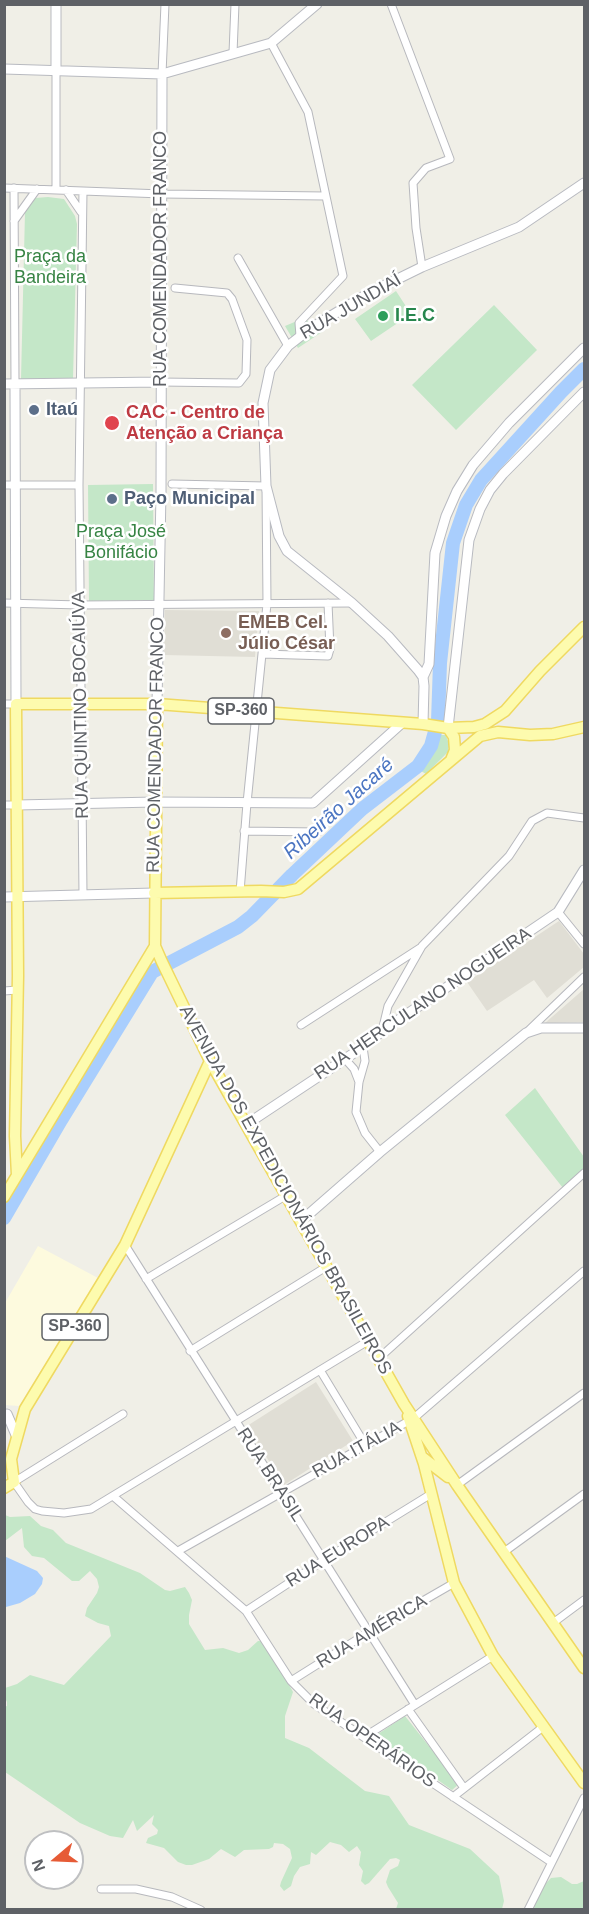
<!DOCTYPE html>
<meta charset="utf-8">
<style>
body{margin:0}
#map{position:relative;width:589px;height:1914px;overflow:hidden;background:#f0efe7;font-family:Arial,sans-serif}
canvas{display:block}
.frame{position:absolute;inset:0;border:6px solid #5e6166;pointer-events:none}
.north{position:absolute;left:24px;top:1830px;width:60px;height:60px;box-sizing:border-box;background:#fff;border:2px solid #bfc0c2;border-radius:50%;rotate:251deg;font-size:16px;font-weight:700;line-height:24px;text-align:center;color:#5e6166}
.north::after{content:'';display:block;margin:auto;width:21px;height:27px;background:#e65b36;clip-path:polygon(50% 0,100% 100%,50% 72%,0 100%)}
</style>
<div id="map">
<canvas width="589" height="1914"></canvas>
<div class="frame"></div>
<div class="north">N</div>
</div>
<script>
const ctx = document.querySelector('canvas').getContext('2d');
ctx.lineJoin = 'round';
function fillPath(path, color) { ctx.fillStyle = color; ctx.fill(path, 'evenodd'); }
const shape = rows => new Path2D(rows.map(r => 'M' + r).join(''));
function stroke(path, color, width, dash) { ctx.strokeStyle = color; ctx.lineWidth = width; ctx.lineCap = dash ? 'butt' : 'round'; ctx.setLineDash(dash || []); ctx.stroke(path); }
function label(font, color, halo, rows, align = 'center') {
  ctx.font = font + ' Arial,sans-serif'; ctx.lineWidth = 5; ctx.setLineDash([]); ctx.textBaseline = 'middle'; ctx.strokeStyle = halo; ctx.fillStyle = color; for (const [text, x, y, turn = 0] of rows) {
    ctx.save(); ctx.translate(x, y); ctx.rotate((+turn || 0) * Math.PI / 180); ctx.textAlign = isNaN(turn) ? turn : align; if (halo) ctx.strokeText(text, 0, 0); ctx.fillText(text, 0, 0); ctx.restore();
  }
}
fillPath(shape([
 [38,1246,98,1278,19,1406,5,1405,5,1303]
]), '#fdfade');
fillPath(shape([
 [165,610,259,611,255,657,164,655],
 [559,921,584,954,584,967,547,998,534,980,487,1011,467,982],
 [584,989,584,1022,545,1023],
 [316,1382,353,1441,284,1485,247,1426]
]), '#e0ded5');
fillPath(shape([
 [48,197,64,199,75,216,77,224,73,379,21,379,25,212,35,198],
 [396,291,411,314,371,341,355,319],
 [494,305,537,350,456,430,412,385],
 [304,318,322,332,298,348,285,326],
 [153,484,154,600,89,601,88,485],
 [437,735,446,735,449,744,448,752,426,774,421,771,434,749],
 [535,1088,584,1157,584,1169,563,1188,505,1115],
 [5,1515,10,1517,30,1516,41,1526,53,1530,66,1543,140,1573,165,1590,170,1591,185,1587,189,1593,192,1600,189,1615,189,1624,205,1650,223,1648,239,1653,248,1650,258,1641,263,1641,267,1645,293,1692,285,1716,285,1738,309,1748,365,1791,389,1796,409,1825,470,1849,499,1876,504,1901,502,1909,396,1909,398,1903,388,1887,386,1882,390,1870,398,1866,400,1860,396,1858,390,1859,369,1883,365,1885,361,1881,363,1871,359,1865,361,1852,357,1846,349,1852,341,1845,330,1842,316,1855,311,1852,310,1864,300,1867,294,1876,291,1886,284,1891,280,1886,281,1882,292,1858,290,1849,283,1844,274,1843,273,1847,269,1849,244,1850,235,1857,221,1849,209,1859,192,1865,186,1865,178,1862,164,1848,146,1843,148,1838,157,1834,158,1830,152,1824,154,1815,137,1831,133,1820,123,1838,110,1836,80,1823,5,1772,4,1707,7,1706,7,1702,5,1698,5,1688,17,1684,30,1675,64,1685,111,1636,109,1626,98,1623,85,1616,87,1608,97,1593,99,1587,97,1579,90,1571,79,1581,72,1581,44,1558,32,1556,24,1547,22,1528,5,1541],
 [405,1716,459,1784,452,1790,375,1736],
 [561,1877,572,1884,577,1884,584,1881,584,1909,534,1910,535,1898,545,1884,551,1878]
]), '#c4e7c8');
fillPath(shape([
 [4,1556,37,1571,43,1578,42,1584,35,1594,20,1603,6,1607,4,1607]
]), '#a9cefd');
stroke(shape([
 [4,1218,61,1120,152,972,238,927,252,916,292,875,362,809,418,766,431,746,438,721,440,663,453,543,466,505,481,480,561,392,584,369]
]), '#a9cefd', 14);
const street = shape([
 [391,4,450,159,426,168,413,183,416,228,422,267],
 [271,43,308,112,343,276,299,323,300,336],
 [233,53,235,4],
 [162,74,165,4],
 [4,188,162,194,325,196],
 [14,188,15,384],
 [56,189,56,71],
 [66,190,81,212],
 [14,221,37,189],
 [238,258,288,346],
 [160,382,239,383,246,374,247,340,232,299,227,293,175,288],
 [172,484,266,486,267,604,247,803,240,892],
 [4,485,79,485],
 [4,603,80,605,352,603],
 [262,654,328,656,330,649,328,603],
 [4,704,16,704],
 [4,805,17,805],
 [244,831,318,832],
 [83,895,79,485,83,191],
 [558,912,584,944],
 [4,991,17,990],
 [301,1025,420,948],
 [382,1031,388,1006,422,946,509,856,532,821,547,813,584,818],
 [528,1031,584,977],
 [363,1047,365,1061,359,1082,356,1112,365,1133,380,1152],
 [345,1059,354,1069,359,1082],
 [125,1245,415,1705],
 [146,1279,287,1195],
 [190,1351,326,1267],
 [378,1359,584,1173],
 [320,1370,366,1446],
 [123,1414,14,1482,28,1502,35,1509,42,1511,64,1513,91,1509,368,1341],
 [457,1485,584,1393],
 [113,1496,246,1611,291,1681,314,1704,551,1862],
 [178,1551,414,1418,584,1271],
 [504,1552,584,1494],
 [246,1611,324,1560,431,1494],
 [553,1623,584,1600],
 [291,1681,369,1632,454,1583],
 [408,1709,464,1788],
 [364,1737,493,1656],
 [453,1797,543,1727],
 [101,1889,136,1889,172,1897,201,1910],
 [528,1910,584,1798]
]);
const secondary = shape([
 [4,69,162,74,271,43,317,4],
 [56,71,56,4],
 [4,384,160,382],
 [15,384,16,704],
 [423,677,429,664,435,553,446,516,457,491,473,465,509,423,584,348],
 [157,704,161,492,162,74],
 [423,724,424,686,423,677,418,670,388,636,352,603,287,551,279,536,266,486,263,403,270,370,288,346,311,328,367,294,422,267,519,227,584,183],
 [448,728,469,540,480,509,490,490,503,474,584,392],
 [17,805,155,802,313,803,402,723],
 [4,897,154,893],
 [247,1124,363,1047,382,1031,558,912,584,870],
 [301,1221,380,1152,526,1033,541,1028,584,1028],
 [7,1414,16,1435]
]);
const primary = shape([
 [157,704,155,946,162,962,210,1061,404,1404,457,1485,584,1668],
 [448,728,454,737,455,750,451,760],
 [154,893,261,891,284,892,298,889,480,736,498,732,530,735,553,734,584,727],
 [17,1175,15,1136,18,976,16,704,157,704,423,724,448,728,474,727,485,724,505,711,540,671,584,627],
 [4,1197,155,946],
 [408,1416,424,1464,454,1583,493,1656,584,1783],
 [422,1457,448,1477],
 [4,1488,14,1482,11,1459,25,1409,125,1245,210,1061]
]);
stroke(street, '#b7b8bd', 9);
stroke(secondary, '#b8bac0', 11);
stroke(primary, '#efd961', 13);
stroke(street, '#fff', 7);
stroke(secondary, '#fff', 9);
stroke(primary, '#fdfbae', 10);
for (const [x, y, r, color] of [
 [383,316,6,"#2e9e5b"],
 [34,410,6,"#5c6f8a"],
 [112,423,8,"#e0444e"],
 [112,499,6,"#5c6f8a"],
 [226,633,6,"#8d6e63"]
]) { const dot = new Path2D(); dot.arc(x, y, r, 0, 2 * Math.PI); ctx.fillStyle = color; ctx.fill(dot); stroke(dot, '#fff', 2); }
for (const [x, y, w] of [
 [241,711,66],
 [75,1327,66]
]) { const box = new Path2D(); box.roundRect(x - w / 2, y - 13, w, 26, 4.5); ctx.fillStyle = '#fff'; ctx.fill(box); stroke(box, '#5e6166', 1.5); }
label('bold 16px', '#5e6166', null, [
 ["SP-360",241,711],
 ["SP-360",75,1327]
]);
label('18px', '#378444', '#fff', [
 ["Praça da",50,257],
 ["Bandeira",50,278],
 ["Praça José",121,532],
 ["Bonifácio",121,553]
]);
label('18px', '#5e6166', '#fff', [
 ["RUA COMENDADOR FRANCO",161,259,-90],
 ["RUA JUNDIAÍ",351,307,-30],
 ["RUA QUINTINO BOCAIÚVA",81,705,-91],
 ["RUA COMENDADOR FRANCO",156,745,-89],
 ["RUA HERCULANO NOGUEIRA",423,1004,-34],
 ["AVENIDA DOS EXPEDICIONÁRIOS BRASILEIROS",285,1190,61],
 ["RUA ITÁLIA",357,1450,-29],
 ["RUA BRASIL",270,1475,57],
 ["RUA EUROPA",338,1552,-32],
 ["RUA AMÉRICA",372,1632,-31],
 ["RUA OPERÁRIOS",372,1741,35]
]);
label('bold 18px', '#27864d', '#fff', [
 ["I.E.C",395,316]
], 'left');
label('bold 18px', '#4e5e75', '#fff', [
 ["Itaú",46,410],
 ["Paço Municipal",124,499]
], 'left');
label('bold 18px', '#be3a42', '#fff', [
 ["CAC - Centro de",126,413],
 ["Atenção a Criança",126,434]
], 'left');
label('bold 18px', '#785e54', '#fff', [
 ["EMEB Cel.",238,623],
 ["Júlio César",238,644]
], 'left');
label('italic 20px', '#4b75c2', '#fff', [
 ["Ribeirão Jacaré",339,809,-42]
]);
</script>
